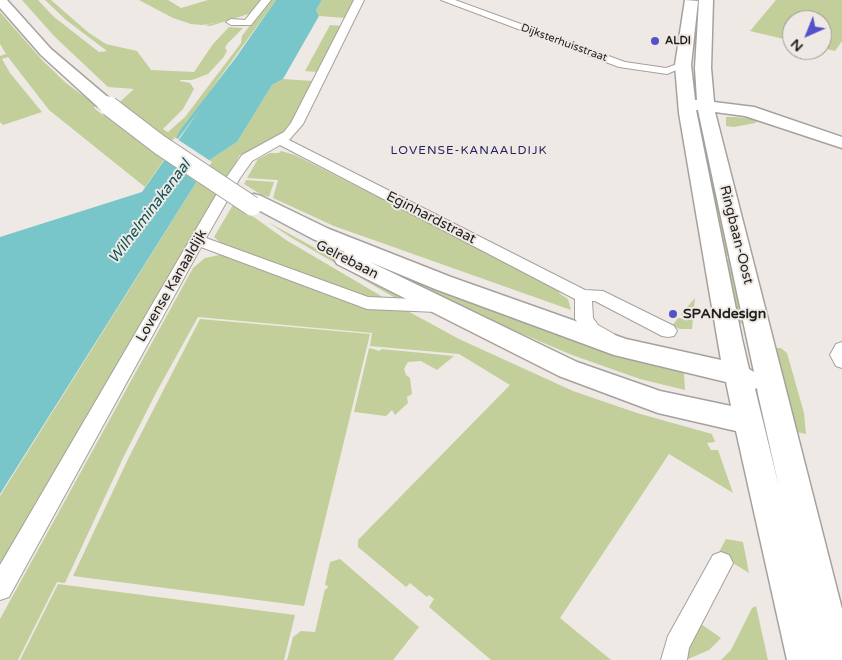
<!DOCTYPE html>
<style>
body{margin:0}
#map{position:relative;width:842px;height:660px;overflow:hidden;background:#eee9e4;font-family:"Varela Round",sans-serif}
canvas{display:block}
.north{position:absolute;left:782px;top:10px;width:50px;height:50px;box-sizing:border-box;background:#eee9e4;border:1px solid #9c9894;border-radius:50%;rotate:224deg;font-size:14px;font-weight:700;line-height:20px;text-align:center;color:#201e1c}
.north::after{content:'';display:block;margin:auto;width:18px;height:22px;background:#5552c9;clip-path:polygon(50% 0,100% 100%,50% 72%,0 100%)}
</style>
<div id="map">
<canvas width="842" height="660"></canvas>
<div class="north">N</div>
</div>
<script>
const ctx = document.querySelector('canvas').getContext('2d');
ctx.lineJoin = 'round';
function fillPath(path, color) { ctx.fillStyle = color; ctx.fill(path, 'evenodd'); }
const shape = rows => new Path2D(rows.map(r => 'M' + r).join(''));
function stroke(path, color, width, dash) { ctx.strokeStyle = color; ctx.lineWidth = width; ctx.lineCap = dash ? 'butt' : 'round'; ctx.setLineDash(dash || []); ctx.stroke(path); }
function label(font, color, halo, rows, align = 'center') {
  ctx.font = font + ' "Varela Round",sans-serif'; ctx.lineWidth = 4; ctx.setLineDash([]); ctx.textBaseline = 'middle'; ctx.strokeStyle = halo; ctx.fillStyle = color; for (const [text, x, y, turn = 0] of rows) {
    ctx.save(); ctx.translate(x, y); ctx.rotate((+turn || 0) * Math.PI / 180); ctx.textAlign = isNaN(turn) ? turn : align; if (halo) ctx.strokeText(text, 0, 0); ctx.fillText(text, 0, 0); ctx.restore();
  }
}
fillPath(shape([
 [22,0,38,0,54,17,99,52,107,51,66,20,45,0,51,0,89,33,106,44,137,51,151,70,194,72,213,44,229,27,243,28,227,44,225,48,227,51,223,58,208,74,192,80,180,80,180,81,190,83,194,89,183,109,163,129,168,132,185,117,241,43,242,36,269,0,276,0,176,138,170,141,160,156,162,158,166,157,145,187,49,110,8,57,2,59,10,73,42,112,3,125,0,122,0,56,6,54,0,44,0,12,43,61,66,83,96,105,94,108,104,116,134,89,108,87,54,36],
 [139,0,168,0,181,8,208,0,265,0,255,12,210,26,205,25,221,22,202,25,191,24,173,18],
 [322,0,355,0,345,18,319,16,316,10],
 [776,0,842,0,842,41,835,51,822,48,822,20,792,20,792,41,750,31],
 [330,25,341,26,318,72,305,71],
 [283,79,313,81,289,127,274,138,239,156,222,190,217,199,214,199,0,570,0,496,211,159,237,142,272,85],
 [726,117,735,117,759,119,755,123,734,127,726,126],
 [696,124,702,125,733,257,725,256],
 [281,151,295,155,561,290,559,293,568,299,571,310,334,226,273,198,278,180,247,178,258,159,270,153,279,153],
 [246,180,274,182,269,197,262,195,244,184],
 [234,203,286,240,388,300,365,297,221,243,214,237],
 [268,222,315,248,318,252,321,252,404,296,397,299,290,237],
 [224,254,369,308,382,310,404,309,459,339,573,391,637,413,712,434,715,442,707,443,711,450,718,450,733,493,669,454,560,618,611,660,491,660,429,607,434,599,429,595,427,597,410,583,406,587,358,547,358,540,510,385,459,354,370,346,372,333,198,317,157,391,124,456,65,583,57,582,18,660,0,660,0,619,193,268,205,258],
 [726,259,733,259,750,324,738,323],
 [410,277,609,352,684,373,685,390,640,379,572,355,480,316,406,280],
 [695,298,692,329,680,329,672,326,678,318,686,319,681,314],
 [200,319,370,334,304,606,73,576,129,457],
 [369,348,380,351,381,349,454,356,437,370,421,361,408,362,404,369,406,375,410,378,412,394,407,397,408,403,395,415,392,410,386,416,354,412],
 [774,348,781,348,787,353,804,413,806,434,796,432],
 [726,539,743,542,749,573,718,554],
 [340,559,419,627,393,660,287,660,293,637,301,631,315,632,325,589,327,589,328,586,325,585,330,562],
 [58,584,295,615,284,660,20,660],
 [756,606,768,660,721,660,731,650,752,608],
 [701,624,721,638,709,650,686,660,683,655]
]), '#c2cf9a');
fillPath(shape([
 [276,0,322,0,316,10,319,16,283,79,272,85,237,142,211,159,0,494,0,237,142,192,201,108,178,139,176,138,181,129,237,56]
]), '#78c5ca');
fillPath(shape([
 [174,137,212,162,198,183,162,158,175,140]
]), '#eee9e4');
const street = shape([
 [261,0,271,0,251,25,231,25,226,22,231,19,245,20,261,0],
 [354,0,364,0,303,124,289,140,585,290,603,291,674,326,677,331,674,336,668,337,662,336,595,301,592,301,593,318,598,325,614,334,617,339,614,344,608,346,602,344,586,335,578,323,575,319,575,299,280,145,252,161,240,178,206,238,368,297,437,300,443,302,445,306,443,310,437,312,367,309,201,247,9,597,0,600,0,565,226,178,242,155,284,132,291,123,354,0],
 [441,0,455,0,625,62,666,68,683,62,688,65,667,74,619,67,441,0],
 [842,342,842,368,836,366,830,355,836,344,842,342],
 [721,552,729,555,733,563,689,648,687,660,661,660,668,636,713,555,721,552]
]);
const secondary = shape([
 [0,0,7,0,51,49,110,99,112,103,110,107,98,107,41,55,0,8,0,0],
 [685,0,698,1,691,65,695,100,697,100,695,68,699,0,713,0,711,68,714,102,754,107,842,137,842,148,745,116,715,112,842,609,842,660,787,660,736,431,658,413,559,376,337,264,334,259,337,254,345,252,313,239,247,204,244,200,247,196,254,194,261,196,329,229,451,277,626,339,721,360,679,113,675,65,685,0],
 [696,110,698,110,754,372,749,369,742,339,696,110],
 [370,262,435,289,614,355,726,382,731,406,660,391,577,362,370,262],
 [757,388,758,394,779,487,755,389,757,388]
]);
stroke(street, '#a6a19d', 2);
stroke(secondary, '#a6a19d', 3);
fillPath(street, '#fff');
fillPath(secondary, '#fff');
const secondaryBridgeFar1 = shape([
 [104,103,110,108]
]);
const secondaryBridge = shape([
 [109,106,160,145,252,206]
]);
stroke(secondaryBridgeFar1, '#a6a19d', 16, []);
stroke(secondaryBridge, '#a6a19d', 21, []);
stroke(secondaryBridgeFar1, '#fff', 15);
stroke(secondaryBridge, '#fff', 19);
for (const [x, y, r, color] of [
 [655,41,5,"#5552c9"],
 [673,314,5,"#5552c9"]
]) { const dot = new Path2D(); dot.arc(x, y, r, 0, 2 * Math.PI); ctx.fillStyle = color; ctx.fill(dot); stroke(dot, '#eee9e4', 2); }
label('bold 11px', '#201e1c', '#eee9e4', [
 ["ALDI",665,41]
], 'left');
label('11px', '#201e1c', '#eee9e4', [
 ["Dijksterhuisstraat",564,43,20]
]);
ctx.letterSpacing = '1px';
label('12px', '#23225c', '#eee9e4', [
 ["LOVENSE-KANAALDIJK",469,151]
]);
ctx.letterSpacing = '0px';
label('14px', '#201e1c', '#eee9e4', [
 ["Eginhardstraat",431,218,27],
 ["Ringbaan-Oost",736,235,76],
 ["Gelrebaan",347,260,27],
 ["Lovense Kanaaldijk",172,286,-60]
]);
label('bold 14px', '#201e1c', '#eee9e4', [
 ["SPANdesign",683,314]
], 'left');
label('italic 15px', '#11555a', '#eee9e4', [
 ["Wilhelminakanaal",150,212,-53]
]);
</script>
